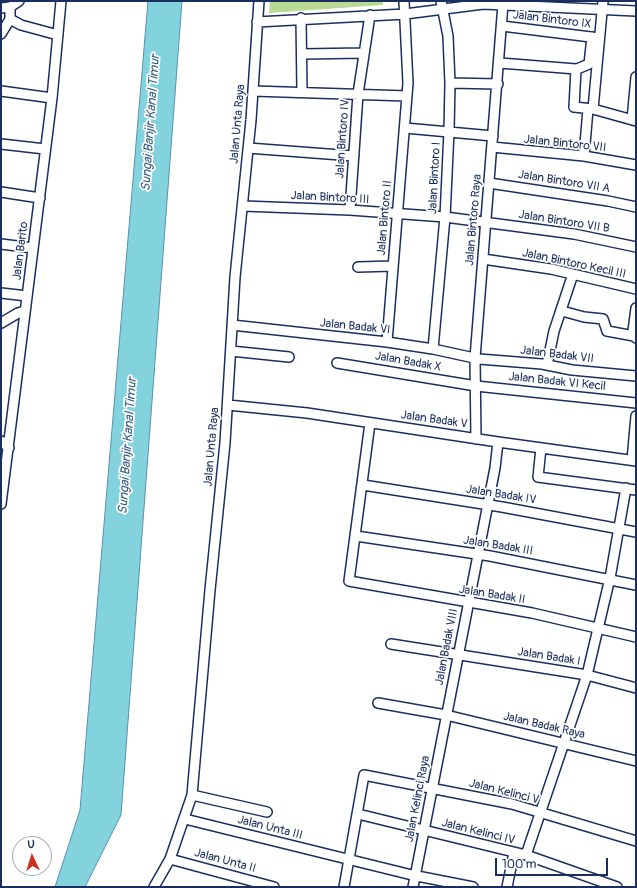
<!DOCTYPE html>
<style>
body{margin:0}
#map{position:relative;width:637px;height:888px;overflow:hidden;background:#fff;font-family:Pangolin,sans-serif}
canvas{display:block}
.frame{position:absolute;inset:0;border:2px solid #1b2f5e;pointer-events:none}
.north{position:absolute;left:12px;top:836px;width:40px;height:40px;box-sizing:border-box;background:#fff;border:1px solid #a4acbf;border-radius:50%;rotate:356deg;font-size:11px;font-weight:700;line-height:16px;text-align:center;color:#1b2f5e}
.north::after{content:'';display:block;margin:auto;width:14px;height:18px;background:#c8321e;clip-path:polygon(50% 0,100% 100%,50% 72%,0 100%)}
.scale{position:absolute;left:495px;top:858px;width:113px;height:18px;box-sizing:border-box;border:2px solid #1b2f5e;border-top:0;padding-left:5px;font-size:12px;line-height:14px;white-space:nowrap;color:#1b2f5e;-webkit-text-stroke:3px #fff;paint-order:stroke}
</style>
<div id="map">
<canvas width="637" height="888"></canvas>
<div class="frame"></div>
<div class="north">U</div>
<div class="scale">100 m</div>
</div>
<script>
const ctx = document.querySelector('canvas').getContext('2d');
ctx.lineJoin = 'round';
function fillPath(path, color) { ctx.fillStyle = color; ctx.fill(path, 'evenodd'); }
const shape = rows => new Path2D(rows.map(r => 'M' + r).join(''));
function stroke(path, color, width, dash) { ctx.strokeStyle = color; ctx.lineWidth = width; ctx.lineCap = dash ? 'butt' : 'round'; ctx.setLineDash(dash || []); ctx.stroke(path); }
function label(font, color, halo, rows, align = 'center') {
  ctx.font = font + ' Pangolin,sans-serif'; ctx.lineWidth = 3.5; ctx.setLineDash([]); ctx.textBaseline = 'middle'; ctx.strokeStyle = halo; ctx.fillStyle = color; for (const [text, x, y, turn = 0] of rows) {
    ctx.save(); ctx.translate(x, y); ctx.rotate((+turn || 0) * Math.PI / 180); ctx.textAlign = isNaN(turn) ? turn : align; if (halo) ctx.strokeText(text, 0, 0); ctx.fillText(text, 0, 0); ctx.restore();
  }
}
fillPath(shape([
 [270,1,383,1,383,5,269,13]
]), '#b8da94');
const water = shape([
 [148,1,182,1,121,815,85,887,55,887,80,810,148,1]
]);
fillPath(water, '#83d3de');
stroke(water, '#5991ab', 1);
stroke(shape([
 [131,403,134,358]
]), '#83d3de', 14);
const minor = shape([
 [1,8,10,7,19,1],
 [301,18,302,92],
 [10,19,21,25,58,35],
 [257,22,405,14,483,4,636,11],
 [502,26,599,38],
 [1,34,10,19,10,7],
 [302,54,364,53],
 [500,63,576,69,574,107,593,109,636,121],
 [577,69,589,64,592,37],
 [450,83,498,84],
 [1,91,52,98],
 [253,91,407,96],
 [593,109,603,1],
 [632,120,636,77],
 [405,128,493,136],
 [1,144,45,149],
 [492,147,584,156,636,165],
 [248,148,354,156],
 [584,156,588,109],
 [489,183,608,201,636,207],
 [1,192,40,198],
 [243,206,350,210,445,217,574,234,636,247],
 [350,210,358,94,370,15],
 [1,244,33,248],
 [483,259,551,269,636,289],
 [358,267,393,266],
 [1,293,27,296],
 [636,308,633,331,636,338],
 [562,311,584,317,603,319,607,331,634,336],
 [1,323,18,313,25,311],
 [232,325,387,342,433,349,479,359,542,364,572,370,636,376],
 [387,342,408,83,404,1],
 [433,349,445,217,449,131,450,83,448,36,441,1],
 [231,351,289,357],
 [337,363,476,386,636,403],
 [547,365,554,331,573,274],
 [228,405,307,413,498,442,636,461],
 [370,423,349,581,532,613,636,637],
 [476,439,475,358,503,4],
 [1,441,9,448],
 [541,448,538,477,636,490],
 [632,460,636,416],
 [363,485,502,507,636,532],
 [1,504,52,98,61,1],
 [356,536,490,556,636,585],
 [391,644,587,675,636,688],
 [378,703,446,715,636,761],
 [192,795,267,812],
 [358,814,526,855,617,887],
 [185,819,412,875,473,887],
 [526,855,587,675,610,578,626,488],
 [170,859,274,887],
 [154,887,170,859,192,795,210,590,225,443,235,277,251,120,259,1],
 [344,887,364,775,512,804,636,841],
 [413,887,495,468,498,442],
 [507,887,514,853]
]);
stroke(minor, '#1b2f5e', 12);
stroke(minor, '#fff', 9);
label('12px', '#1b2f5e', '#fff', [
 ["Jalan Bintoro IX",552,20,7],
 ["Jalan Unta Raya",238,124,-85],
 ["Jalan Bintoro IV",343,139,-86],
 ["Jalan Bintoro VII",565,144,6],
 ["Jalan Bintoro I",435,178,-87],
 ["Jalan Bintoro VII A",564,182,9],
 ["Jalan Bintoro III",330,198,3],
 ["Jalan Bintoro II",385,218,-85],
 ["Jalan Bintoro Raya",474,220,-85],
 ["Jalan Bintoro VII B",564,222,9],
 ["Jalan Barito",21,251,-83],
 ["Jalan Bintoro Kecil III",574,264,12],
 ["Jalan Badak VI",355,327,6],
 ["Jalan Badak VII",557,355,7],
 ["Jalan Badak X",408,362,10],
 ["Jalan Badak VI Kecil",557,382,6],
 ["Jalan Badak V",434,420,8],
 ["Jalan Unta Raya",212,447,-85],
 ["Jalan Badak IV",501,495,9],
 ["Jalan Badak III",498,546,9],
 ["Jalan Badak II",492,595,9],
 ["Jalan Badak VIII",447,647,-79],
 ["Jalan Badak I",549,657,9],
 ["Jalan Badak Raya",544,726,13],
 ["Jalan Kelinci V",504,792,14],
 ["Jalan Kelinci Raya",418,799,-79],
 ["Jalan Unta III",270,828,14],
 ["Jalan Kelinci IV",478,832,14],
 ["Jalan Unta II",225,861,15]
]);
label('italic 13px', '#3a6084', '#fff', [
 ["Sungai Banjir Kanal Timur",151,123,-86],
 ["Sungai Banjir Kanal Timur",128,446,-86]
]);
</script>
